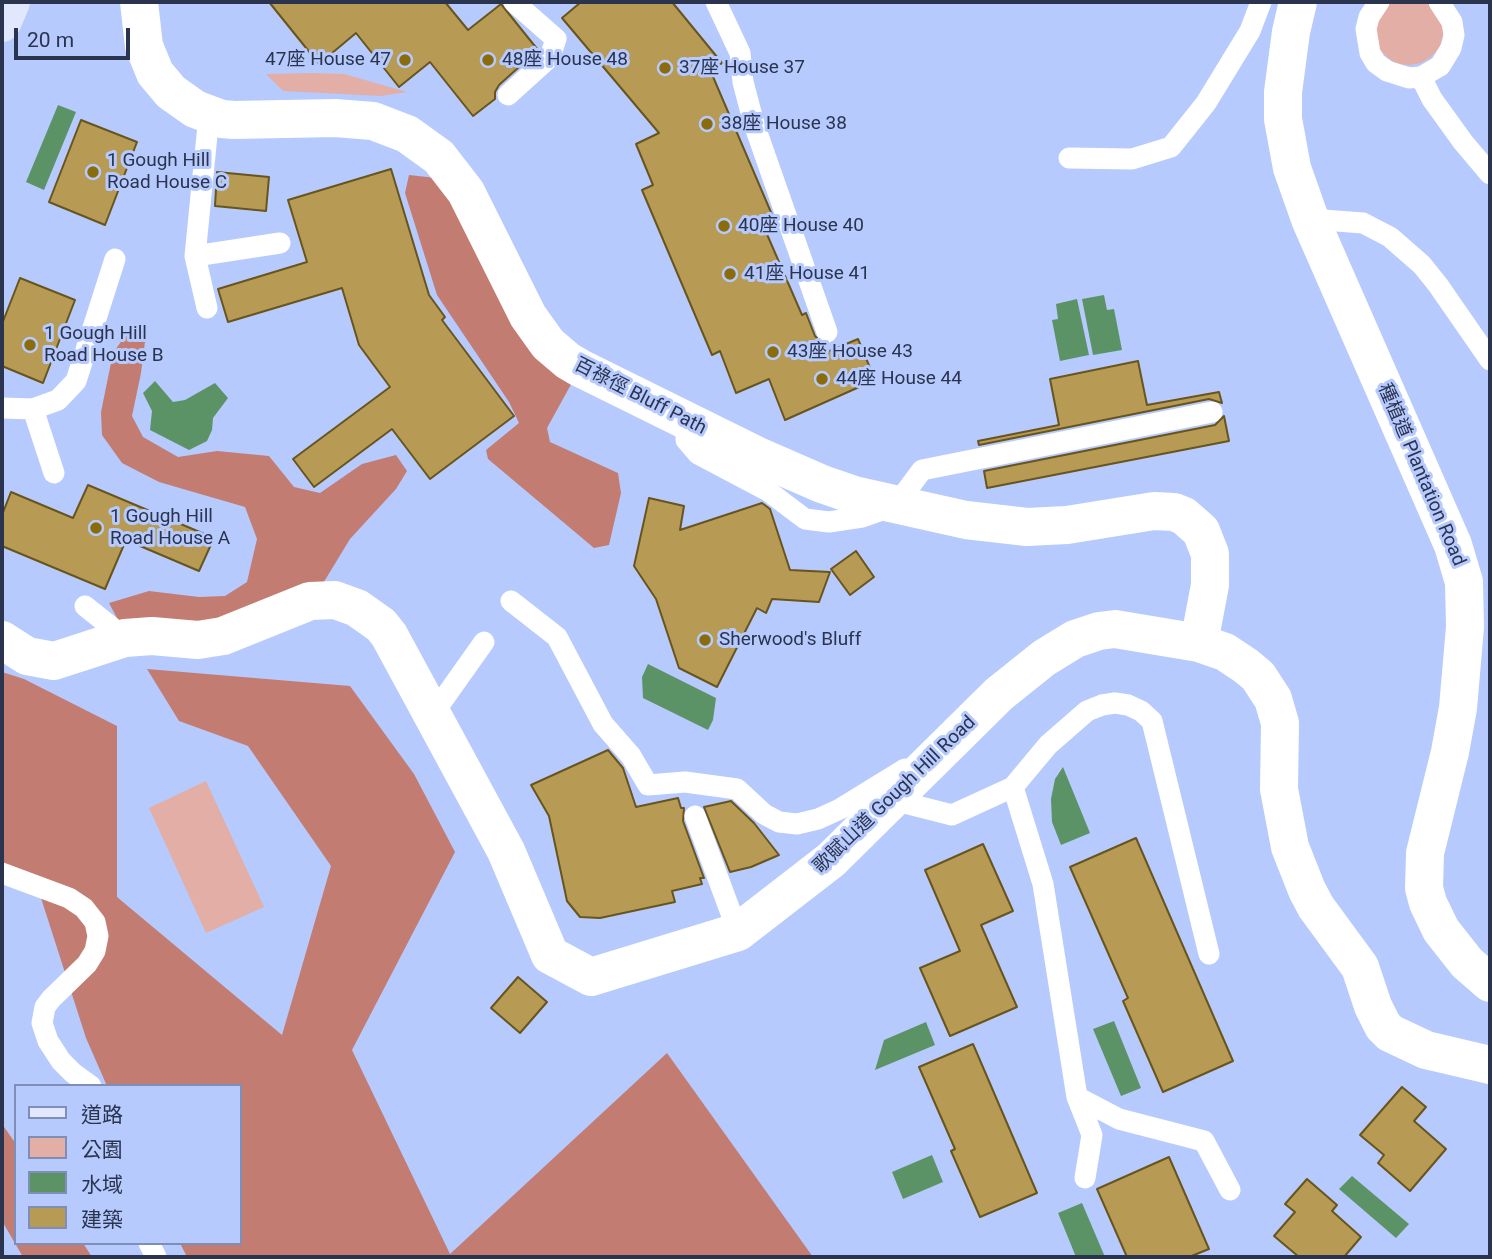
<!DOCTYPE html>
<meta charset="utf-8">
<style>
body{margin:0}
#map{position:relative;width:1492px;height:1259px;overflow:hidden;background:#b6cafe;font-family:Roboto,"Noto Sans TC",sans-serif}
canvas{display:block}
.frame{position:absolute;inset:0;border:4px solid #2b344e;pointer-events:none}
.legend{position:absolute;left:14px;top:1084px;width:228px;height:161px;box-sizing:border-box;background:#b6cafe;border:2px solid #7e8eb8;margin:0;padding:9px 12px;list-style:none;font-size:21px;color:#2b344e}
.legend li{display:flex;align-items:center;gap:14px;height:35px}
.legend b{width:35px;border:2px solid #7e8eb8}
.scale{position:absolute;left:14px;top:28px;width:116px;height:32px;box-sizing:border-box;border:4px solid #2b344e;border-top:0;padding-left:9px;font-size:21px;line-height:24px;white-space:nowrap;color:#2b344e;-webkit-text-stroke:5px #b6cafe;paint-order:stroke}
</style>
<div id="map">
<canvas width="1492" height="1259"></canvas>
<div class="frame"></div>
<ul class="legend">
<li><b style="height:9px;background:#e1e8fe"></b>道路</li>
<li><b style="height:19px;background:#e2aea6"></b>公園</li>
<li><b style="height:19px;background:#5c9366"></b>水域</li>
<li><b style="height:19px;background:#b79b55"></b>建築</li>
</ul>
<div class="scale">20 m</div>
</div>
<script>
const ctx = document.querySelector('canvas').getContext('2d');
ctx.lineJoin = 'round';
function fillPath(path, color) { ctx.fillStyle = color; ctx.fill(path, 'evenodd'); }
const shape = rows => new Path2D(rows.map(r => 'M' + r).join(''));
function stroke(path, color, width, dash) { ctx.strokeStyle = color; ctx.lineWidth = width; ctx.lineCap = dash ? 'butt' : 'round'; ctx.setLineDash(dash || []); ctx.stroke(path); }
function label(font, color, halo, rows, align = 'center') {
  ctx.font = font + ' Roboto,"Noto Sans TC",sans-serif'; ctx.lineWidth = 6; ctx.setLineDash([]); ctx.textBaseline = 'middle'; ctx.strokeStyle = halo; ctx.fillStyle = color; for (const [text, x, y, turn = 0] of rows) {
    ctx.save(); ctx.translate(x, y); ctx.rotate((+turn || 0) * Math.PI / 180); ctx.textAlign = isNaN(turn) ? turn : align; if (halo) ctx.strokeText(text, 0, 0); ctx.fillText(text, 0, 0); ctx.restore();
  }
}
fillPath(shape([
 [1391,2,1427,2,1433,6,1443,26,1443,37,1439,48,1431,57,1421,63,1410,65,1398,64,1388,58,1380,50,1376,39,1377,17],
 [312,73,344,74,407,92,381,96,283,91,266,74],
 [206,781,264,907,206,933,149,808]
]), '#e2aea6');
fillPath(shape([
 [409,175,445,179,574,379,547,428,550,442,618,473,621,493,609,545,594,548,488,459,486,450,519,423,509,402,437,295,405,193],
 [132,326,147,326,141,373,132,416,143,437,178,457,217,451,269,456,294,487,320,493,362,464,396,455,407,471,396,489,350,539,322,585,218,629,118,620,109,603,149,591,199,597,225,596,247,582,257,539,245,507,159,482,122,463,102,435,101,412,113,353],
 [147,669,350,686,414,774,455,852,352,1050,450,1254,667,1053,813,1257,187,1257,180,1243,240,1243,240,1086,107,1086,86,1038,41,898,2,874,2,672,24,679,117,726,117,897,282,1035,331,866,248,746,179,721],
 [2,1124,16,1144,16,1243,83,1243,92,1257,23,1257,2,1221]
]), '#c37c72');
fillPath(shape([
 [58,105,76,112,44,190,26,182],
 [1104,295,1107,310,1114,309,1122,350,1093,355,1082,299],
 [1077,299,1089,355,1060,361,1052,320,1058,319,1056,304],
 [155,381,173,402,185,400,215,383,228,398,213,418,212,430,207,441,189,450,150,430,152,411,143,393],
 [648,664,716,698,713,720,708,730,643,698,642,677],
 [1063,767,1090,833,1061,845,1052,822,1051,799,1055,779],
 [1114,1021,1141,1088,1121,1096,1093,1029],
 [926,1022,935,1045,875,1070,884,1040],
 [932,1155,943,1182,903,1199,892,1172],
 [1352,1176,1409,1224,1396,1238,1339,1189],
 [1082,1203,1105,1257,1076,1257,1058,1213]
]), '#5c9366');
const building = shape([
 [269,2,445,2,468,30,501,4,538,50,499,85,495,92,495,99,473,116,430,62,399,87,356,33,319,64,269,2],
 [581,2,672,2,722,63,711,72,773,217,776,228,766,232,802,315,806,313,815,336,823,344,827,352,858,339,875,380,785,420,769,379,736,393,720,351,712,355,642,190,653,185,636,144,659,133,562,18,581,2],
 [81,120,137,142,105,225,49,202,81,120],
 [391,169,429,295,445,317,442,320,514,416,430,479,392,429,314,487,293,459,390,387,359,345,342,288,228,322,218,289,307,262,288,200,391,169],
 [217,172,269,177,266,211,215,206,217,172],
 [20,278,75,300,43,383,2,366,2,324,20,278],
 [1138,361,1147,405,1219,392,1222,403,1209,399,979,445,978,441,1059,425,1050,379,1138,361],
 [1224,416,1229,441,987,488,984,471,1215,425,1224,416],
 [88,485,214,538,199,571,126,540,105,589,2,546,2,515,11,492,73,518,88,485],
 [649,498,684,506,680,530,762,503,770,509,790,570,830,572,819,602,772,599,766,613,757,608,717,687,679,668,656,599,634,566,649,498],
 [856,551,874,577,850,595,831,569,856,551],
 [608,750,623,768,636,807,678,798,681,808,684,808,683,821,704,878,700,878,702,884,672,891,675,902,600,918,580,917,567,901,549,816,531,785,608,750],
 [731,801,754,823,779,855,751,867,730,872,704,807,731,801],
 [1136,838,1233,1061,1163,1092,1123,1001,1128,998,1070,867,1136,838],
 [983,844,1013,911,981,925,1017,1007,950,1036,920,968,960,951,925,870,983,844],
 [518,977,547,1002,520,1033,491,1008,518,977],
 [973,1044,1037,1193,980,1217,951,1151,955,1149,919,1067,973,1044],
 [1402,1087,1426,1107,1414,1121,1446,1149,1410,1191,1378,1163,1384,1155,1360,1135,1402,1087],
 [1169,1157,1209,1249,1189,1257,1127,1257,1097,1189,1169,1157],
 [1307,1179,1337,1205,1332,1211,1361,1237,1344,1257,1299,1257,1274,1236,1295,1212,1285,1204,1307,1179]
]);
fillPath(building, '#b79b55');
stroke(building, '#68541d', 2);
stroke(shape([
 [716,2,740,53,743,82,754,124,827,332],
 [1379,2,1369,17,1366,29,1370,53,1376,63,1387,71,1409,78,1421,77,1440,66,1451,48,1454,35,1452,22,1439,2],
 [1421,77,1432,99,1463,142,1490,174],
 [508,95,550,57,556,39,514,2],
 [209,115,195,256,280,243],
 [1069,158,1132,159,1171,147,1206,103,1250,31,1261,2],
 [1310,219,1363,223,1390,237,1422,265,1438,285,1490,360],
 [195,256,207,308],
 [2,408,33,409,58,400,76,381,115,259],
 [33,409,54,473],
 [687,420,686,440,698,454,768,491,805,519,829,522,862,517,896,505,922,470,1212,412],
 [511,601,557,637,603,724,631,756,648,785,685,782,737,789,764,814,779,822,797,824,818,819,840,809,905,769],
 [85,606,125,638],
 [433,714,484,642],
 [1013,787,1043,884,1077,1097,1092,1135,1085,1178],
 [893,800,952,815,1013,787,1048,745,1087,711,1102,705,1115,703,1128,705,1141,711,1152,721,1209,954],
 [695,816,738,932],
 [2,873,69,898,84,908,95,922,98,936,95,951,87,964,51,999,45,1007,42,1023,48,1041,61,1061,73,1073,91,1086],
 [1077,1097,1119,1119,1204,1141,1230,1190],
 [149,1243,156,1257]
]), '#fff', 21);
stroke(shape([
 [139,2,144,46,155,73,171,92,195,109,222,119,234,120,335,118,373,121,407,134,439,157,466,192,528,316,548,344,568,361,580,368,760,457,822,484,854,495,966,520,1027,527,1067,525,1154,511,1174,512,1184,516,1201,531,1210,554,1210,585,1199,643],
 [1298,2,1291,32,1283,92,1283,119,1292,168,1310,219,1453,545,1464,582,1465,627,1458,708,1450,752,1425,853,1424,888,1428,903,1441,930,1467,963,1490,983],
 [2,640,27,656,54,661,125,638,152,636,198,640,223,636,310,601,335,600,357,608,381,625,389,635,506,851,550,955,591,977,738,932,831,860,999,694,1044,658,1075,639,1099,631,1115,629,1199,643,1225,652,1246,666,1258,676,1273,699,1280,723,1279,789,1290,847,1307,890,1316,907,1360,967,1373,1006,1383,1026,1390,1033,1426,1050,1490,1065]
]), '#fff', 38);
stroke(shape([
 [2,23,11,2]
]), '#e1e8fe', 38);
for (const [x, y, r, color] of [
 [405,60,7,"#8a6c0c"],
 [488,60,7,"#8a6c0c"],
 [665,68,7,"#8a6c0c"],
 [707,124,7,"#8a6c0c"],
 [93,172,7,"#8a6c0c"],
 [724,226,7,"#8a6c0c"],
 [730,274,7,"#8a6c0c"],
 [30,345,7,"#8a6c0c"],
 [773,352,7,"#8a6c0c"],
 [822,379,7,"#8a6c0c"],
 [96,528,7,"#8a6c0c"],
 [705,640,7,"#8a6c0c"]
]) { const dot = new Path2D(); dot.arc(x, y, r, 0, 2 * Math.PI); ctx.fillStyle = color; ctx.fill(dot); stroke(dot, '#b6cafe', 2.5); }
label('19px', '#2b344e', '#b6cafe', [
 ["47座 House 47",391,60,"right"],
 ["48座 House 48",502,60],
 ["37座 House 37",679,68],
 ["38座 House 38",721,124],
 ["1 Gough Hill",107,161],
 ["Road House C",107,183],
 ["40座 House 40",738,226],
 ["41座 House 41",744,274],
 ["1 Gough Hill",44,334],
 ["Road House B",44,356],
 ["43座 House 43",787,352],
 ["44座 House 44",836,379],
 ["1 Gough Hill",110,517],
 ["Road House A",110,539],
 ["Sherwood's Bluff",719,640]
], 'left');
label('19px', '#2b344e', '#b6cafe', [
 ["百祿徑 Bluff Path",640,397,27],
 ["種植道 Plantation Road",1421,475,67],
 ["歌賦山道 Gough Hill Road",895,795,-44]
]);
</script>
